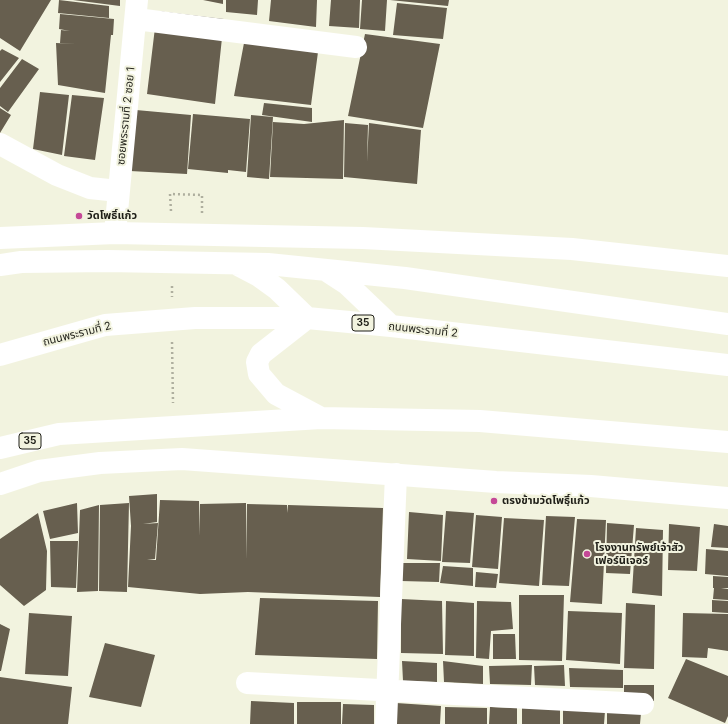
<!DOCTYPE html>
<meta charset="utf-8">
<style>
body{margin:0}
canvas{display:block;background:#f2f3df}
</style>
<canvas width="728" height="724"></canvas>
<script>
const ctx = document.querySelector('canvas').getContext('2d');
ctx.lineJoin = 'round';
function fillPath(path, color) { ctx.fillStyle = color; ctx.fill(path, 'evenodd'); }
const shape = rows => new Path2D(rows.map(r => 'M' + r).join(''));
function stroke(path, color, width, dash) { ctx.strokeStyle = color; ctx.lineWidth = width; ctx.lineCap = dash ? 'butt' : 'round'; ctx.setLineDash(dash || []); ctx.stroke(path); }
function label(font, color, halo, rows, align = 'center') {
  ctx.font = font + ' Inter,"Noto Sans Thai",sans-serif'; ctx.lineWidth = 4; ctx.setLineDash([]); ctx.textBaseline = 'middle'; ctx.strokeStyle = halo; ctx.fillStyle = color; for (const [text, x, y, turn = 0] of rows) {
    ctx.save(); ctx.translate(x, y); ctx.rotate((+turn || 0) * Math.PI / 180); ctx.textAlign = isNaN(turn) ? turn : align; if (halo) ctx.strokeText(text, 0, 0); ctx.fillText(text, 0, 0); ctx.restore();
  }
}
fillPath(shape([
 [0,0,51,0,20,51,0,38],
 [59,0,109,6,109,18,58,13],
 [73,0,120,0,120,6],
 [203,0,223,0,223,4],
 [226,0,258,0,257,15,226,12],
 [271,0,317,0,316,27,269,21],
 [331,0,360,0,359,28,329,26],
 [362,0,387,0,385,31,360,29],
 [390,0,449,0,448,6],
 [397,3,447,8,443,39,393,35],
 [157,11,224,19,215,104,147,94],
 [60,14,114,19,113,35,111,35,105,93,58,85,56,43,77,44,60,43,61,30,70,31,59,29],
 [365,34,440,44,423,128,348,116],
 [244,43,318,52,311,105,234,96],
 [2,49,19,58,0,82,0,51],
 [22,59,39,69,8,112,0,106,0,88],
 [40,92,69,95,62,155,33,149],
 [72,95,104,98,95,160,64,156],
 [264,103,312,108,312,122,262,115],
 [0,108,11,115,0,133],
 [136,110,191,115,187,174,130,171],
 [193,114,250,119,246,172,228,170,228,173,188,169],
 [251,115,273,117,269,179,247,177],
 [344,120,343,179,270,177,273,122,304,124],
 [345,123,368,125,367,162,369,123,421,130,417,184,344,177],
 [157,494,157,522,143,524,158,523,155,559,147,560,156,560,160,500,199,501,200,536,200,504,246,503,247,560,247,504,287,505,287,513,288,505,383,508,380,597,248,592,200,594,128,587,131,526,129,496],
 [77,503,78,533,50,539,43,511],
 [129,503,127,592,99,591,100,505],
 [99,505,98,591,77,592,80,510],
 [446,511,474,513,470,563,442,562],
 [409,512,443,515,441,561,407,559],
 [38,513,47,551,46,590,24,606,0,585,0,539],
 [476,515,502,517,498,569,472,567],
 [546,516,575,517,569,586,542,585],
 [504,518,544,520,539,586,499,583],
 [577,519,606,520,602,604,570,602],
 [607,523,634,525,630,574,606,573],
 [669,524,700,527,697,571,668,570],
 [714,524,728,526,728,548,711,547],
 [636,528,663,530,662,596,632,593],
 [50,541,78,541,76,588,51,587],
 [706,549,728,551,728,576,705,574],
 [403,563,440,563,439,582,401,581],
 [443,566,473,568,473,586,440,583],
 [476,572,498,574,496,588,475,587],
 [713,576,728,577,728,588,721,588,728,589,728,600,713,599,714,588,713,588],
 [519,595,564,595,562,661,519,660],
 [260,598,378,601,377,659,255,655],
 [401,599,442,601,443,654,401,653],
 [712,600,728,601,728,613,712,612],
 [446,601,474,603,474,656,445,655],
 [477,601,511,602,513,629,491,631,489,659,476,658],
 [626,603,655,605,654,669,624,668],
 [568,611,622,613,620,664,566,660],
 [29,613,72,616,68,676,25,674],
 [683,613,728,614,728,651,708,648,707,658,682,657],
 [0,624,10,629,1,671,0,671],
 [493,634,515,634,516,659,493,659],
 [105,643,155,655,141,707,89,697],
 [686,659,728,676,728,716,725,723,668,698],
 [402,661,437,663,437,682,403,681],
 [443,661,483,666,483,684,444,682],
 [532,665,531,685,490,684,489,666],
 [564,665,565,686,535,685,534,666],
 [569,668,623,670,623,688,570,687],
 [0,677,72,687,68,724,0,724],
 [624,685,654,685,654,701,624,700],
 [251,701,294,703,294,724,250,724],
 [297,702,341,702,341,724,297,724],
 [396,703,441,706,440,724,395,724],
 [343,704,374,705,374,724,342,724],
 [445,707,487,708,487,724,445,724],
 [490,707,517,708,517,724,489,724],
 [522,707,560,707,560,724,522,724],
 [563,710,605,711,604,724,563,724],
 [607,710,641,713,640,724,607,724]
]), '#675f4f');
stroke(shape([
 [171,211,170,194,202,195,202,213],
 [172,286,172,297],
 [172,342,173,403]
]), '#afaf9f', 2.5, [2, 3]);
stroke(shape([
 [136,19,356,47],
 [0,144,57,175,90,188,118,191],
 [115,233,137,0],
 [247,683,643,704],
 [386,724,396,474]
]), '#fff', 22);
stroke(shape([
 [0,238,115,233,363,238,572,249,728,266],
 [0,265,21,262,108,261,268,264,405,278,728,324],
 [238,265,259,276,277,289,307,318,261,354,257,362,259,374,276,394,321,418],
 [327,271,347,284,391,326],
 [0,355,105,325,195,318,307,318,391,326,728,365],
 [0,448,59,434,321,418,480,421,728,442],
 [0,484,39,471,100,463,182,459,496,482,591,486,728,498]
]), '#fff', 22);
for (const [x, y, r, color] of [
 [79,216,4,"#c54897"],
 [494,501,4,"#c54897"],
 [587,554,4,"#c54897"]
]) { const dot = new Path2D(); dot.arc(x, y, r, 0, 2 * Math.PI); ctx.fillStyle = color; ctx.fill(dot); stroke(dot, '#f2f3df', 1.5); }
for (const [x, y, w] of [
 [363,323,22],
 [30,441,22]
]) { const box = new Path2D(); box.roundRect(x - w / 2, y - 8, w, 16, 3); ctx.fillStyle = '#f2f3df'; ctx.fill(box); stroke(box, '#1f1f18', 1); }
label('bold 10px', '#1f1f18', null, [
 ["35",363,323],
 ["35",30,441]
]);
label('11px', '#1f1f18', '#f2f3df', [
 ["ซอยพระรามที่ 2 ซอย 1",126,116,-84],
 ["ถนนพระรามที่ 2",423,330,6],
 ["ถนนพระรามที่ 2",77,334,-14]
]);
label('bold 11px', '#1f1f18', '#f2f3df', [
 ["วัดโพธิ์แก้ว",87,216],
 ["ตรงข้ามวัดโพธฺิ์แก้ว",502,501],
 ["โรงงานทรัพย์เจ้าสัว",595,548],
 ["เฟอร์นิเจอร์",595,561]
], 'left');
</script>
